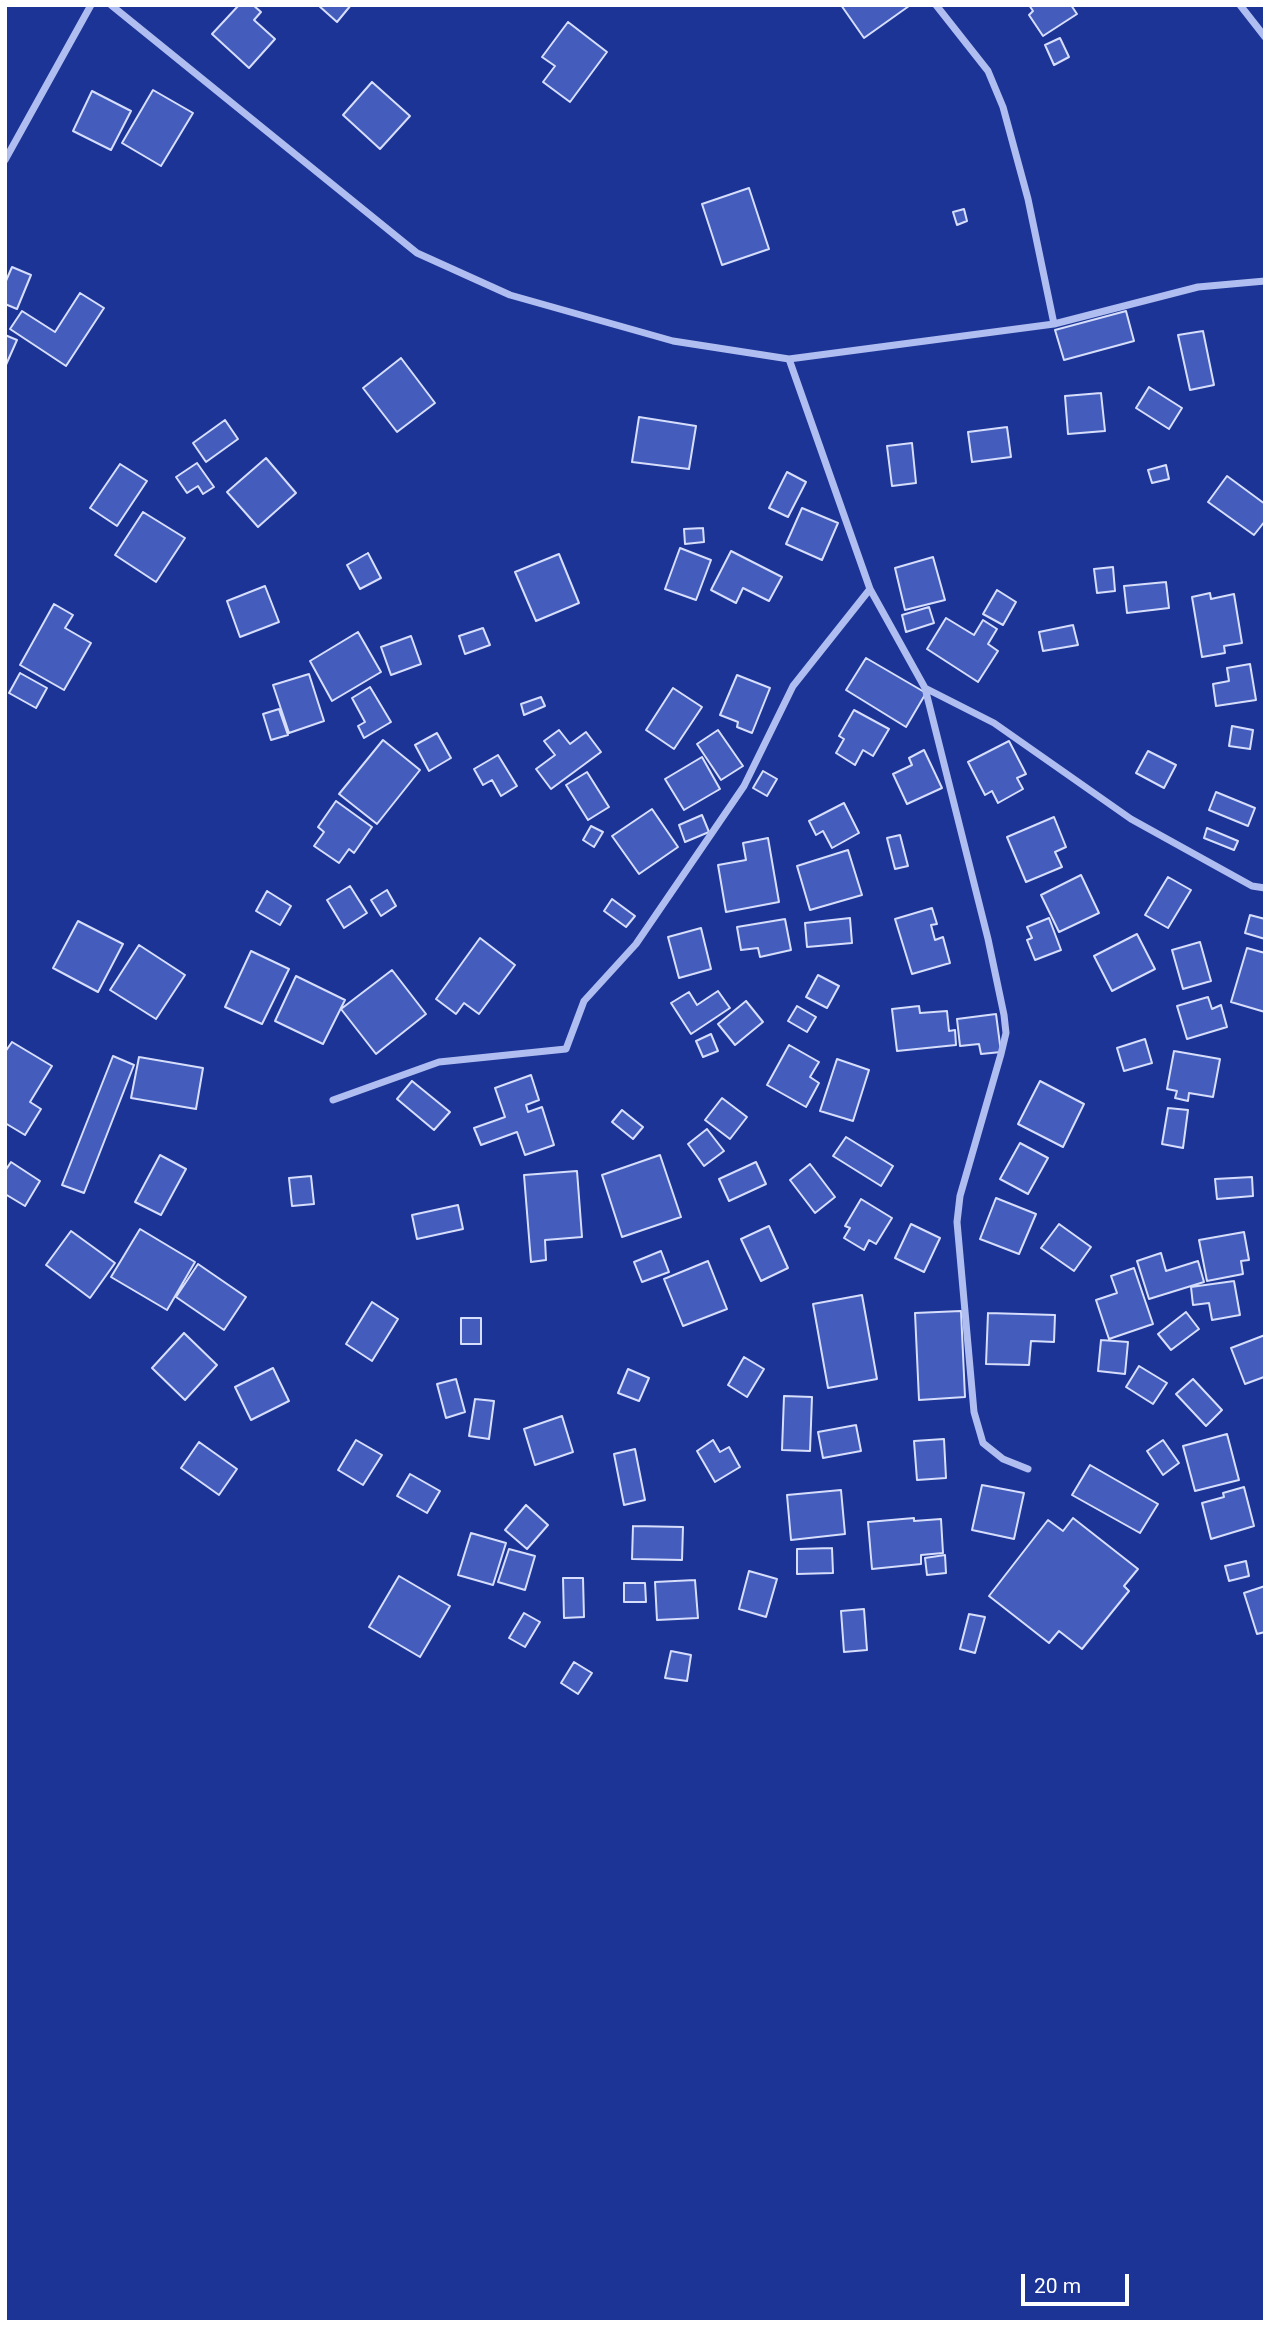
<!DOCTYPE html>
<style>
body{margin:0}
#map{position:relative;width:1270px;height:2327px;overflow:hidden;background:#1c3496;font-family:Roboto,sans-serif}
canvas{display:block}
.frame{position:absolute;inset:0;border:7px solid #fff;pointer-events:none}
.scale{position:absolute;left:1021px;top:2274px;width:108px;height:32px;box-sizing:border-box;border:4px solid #fff;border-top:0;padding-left:9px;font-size:21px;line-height:24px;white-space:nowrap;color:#fff;-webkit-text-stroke:5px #1c3496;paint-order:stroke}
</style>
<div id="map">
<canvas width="1270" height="2327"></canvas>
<div class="frame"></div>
<div class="scale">20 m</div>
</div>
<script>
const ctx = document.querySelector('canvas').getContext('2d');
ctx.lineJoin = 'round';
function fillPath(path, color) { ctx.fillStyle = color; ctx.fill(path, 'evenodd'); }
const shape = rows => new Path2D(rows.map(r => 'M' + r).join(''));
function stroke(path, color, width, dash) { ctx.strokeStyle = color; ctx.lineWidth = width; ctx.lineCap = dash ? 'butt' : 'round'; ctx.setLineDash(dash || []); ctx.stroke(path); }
const building = shape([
 [239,5,253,5,261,12,254,20,275,39,249,68,212,34,239,5],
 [318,5,351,5,337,22,318,5],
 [841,5,909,5,909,6,864,38,841,5],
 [1029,5,1071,5,1077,14,1043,36,1029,15,1033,11,1029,5],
 [568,22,607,52,570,102,543,82,555,66,542,57,568,22],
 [1060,38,1069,57,1054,65,1045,45,1060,38],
 [372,82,410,116,380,149,343,115,372,82],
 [153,90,193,113,161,166,122,143,153,90],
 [92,91,131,111,111,150,73,131,92,91],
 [749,188,769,249,722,265,702,204,749,188],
 [964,209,967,221,957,225,953,212,964,209],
 [12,267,31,275,17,309,5,304,5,283,12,267],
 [80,293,104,308,66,366,10,329,22,311,55,332,80,293],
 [1126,311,1134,341,1064,360,1055,330,1126,311],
 [1203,331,1214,385,1190,390,1178,335,1203,331],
 [5,335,17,340,5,367,5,335],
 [401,358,435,403,397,432,363,388,401,358],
 [1149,387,1182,408,1169,429,1136,408,1149,387],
 [1101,393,1105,431,1068,434,1065,396,1101,393],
 [639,417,696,426,689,469,632,462,639,417],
 [225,420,238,439,206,462,193,443,225,420],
 [1007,427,1011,457,972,462,968,432,1007,427],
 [912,443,916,483,892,486,887,446,912,443],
 [266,458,296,493,258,527,227,492,266,458],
 [197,463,214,487,203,494,198,486,187,493,176,477,197,463],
 [120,464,147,481,117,526,90,508,120,464],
 [1166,465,1169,479,1152,483,1148,470,1166,465],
 [787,472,806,482,788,517,769,508,787,472],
 [1227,476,1265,504,1265,521,1254,535,1208,502,1227,476],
 [802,508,838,523,822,560,786,544,802,508],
 [143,512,185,538,156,582,115,555,143,512],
 [703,528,704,542,685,544,684,529,703,528],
 [680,548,711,560,696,600,665,589,680,548],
 [731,551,782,577,769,601,743,588,736,603,711,590,731,551],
 [368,553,381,578,360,589,347,565,368,553],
 [559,554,579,603,536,621,515,572,559,554],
 [933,557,945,600,905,610,895,568,933,557],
 [1113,567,1115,591,1097,593,1094,569,1113,567],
 [1166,582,1169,608,1127,613,1124,586,1166,582],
 [265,586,279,622,240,637,227,601,265,586],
 [997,590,1016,602,1003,625,983,614,997,590],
 [1210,593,1211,599,1234,594,1242,643,1224,646,1225,653,1202,657,1192,597,1210,593],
 [54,604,73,615,65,628,91,643,64,690,20,665,54,604],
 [929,607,934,623,906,632,902,615,929,607],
 [946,618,974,635,983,620,997,629,988,644,998,651,978,682,927,649,946,618],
 [1073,625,1078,645,1043,651,1039,632,1073,625],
 [483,628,490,645,465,654,459,636,483,628],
 [358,632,381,672,332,701,310,661,358,632],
 [411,636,421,664,391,675,381,647,411,636],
 [866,658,926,693,906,727,846,690,866,658],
 [1250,664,1256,700,1216,706,1213,684,1229,681,1227,668,1250,664],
 [20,673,47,688,36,708,9,693,20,673],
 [309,674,324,721,289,733,273,685,309,674],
 [737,675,770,688,752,733,737,727,738,722,720,715,737,675],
 [370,687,391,722,364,738,358,726,365,722,352,698,370,687],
 [673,688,702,707,674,749,646,730,673,688],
 [541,697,545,706,524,715,521,704,541,697],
 [279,709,288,735,271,740,263,714,279,709],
 [854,710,889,729,873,756,863,750,855,765,836,753,844,739,839,736,854,710],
 [1232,726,1253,730,1250,749,1229,746,1232,726],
 [559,730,570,744,586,732,601,752,551,789,536,769,555,755,544,741,559,730],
 [718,730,743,766,721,780,697,744,718,730],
 [437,733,451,758,429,771,415,745,437,733],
 [383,740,420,770,377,824,339,794,383,740],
 [1009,741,1026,774,1017,778,1023,789,998,803,992,791,985,795,968,762,1009,741],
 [924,750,942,788,907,804,893,774,912,765,909,758,924,750],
 [1148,751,1176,765,1164,788,1136,773,1148,751],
 [498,755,517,786,501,796,492,780,483,785,474,769,498,755],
 [702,757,720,789,684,810,665,779,702,757],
 [763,771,777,779,767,796,753,788,763,771],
 [587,772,609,807,588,820,566,785,587,772],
 [1216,792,1255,808,1248,826,1209,810,1216,792],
 [336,801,372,827,354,853,349,849,339,863,314,846,324,832,318,827,336,801],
 [844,803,859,833,832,848,823,831,816,835,809,821,844,803],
 [652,809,678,847,639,874,612,836,652,809],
 [702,815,709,832,685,842,679,825,702,815],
 [1054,817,1066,847,1055,852,1062,867,1026,882,1007,837,1054,817],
 [591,826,603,832,594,847,583,840,591,826],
 [1207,828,1238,841,1234,850,1204,838,1207,828],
 [900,835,908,866,895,869,887,838,900,835],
 [768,838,779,902,726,912,718,865,746,860,743,843,768,838],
 [848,850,862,895,810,910,797,866,848,850],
 [1081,875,1099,913,1059,932,1041,895,1081,875],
 [1168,877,1191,890,1168,928,1145,915,1168,877],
 [350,886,367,913,344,928,327,900,350,886],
 [387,890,396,906,381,916,371,900,387,890],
 [267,891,291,906,280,925,256,911,267,891],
 [612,899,635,916,626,927,604,911,612,899],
 [932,908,937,924,931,925,935,940,943,937,950,963,912,974,895,919,932,908],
 [1250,915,1265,919,1265,939,1245,933,1250,915],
 [850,918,852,943,807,947,805,923,850,918],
 [1049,918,1061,950,1035,960,1027,940,1032,938,1027,927,1049,918],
 [785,919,791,950,760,957,758,948,741,950,737,927,785,919],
 [78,921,123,944,98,992,53,968,78,921],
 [701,928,711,969,679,978,668,937,701,928],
 [1137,934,1155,969,1112,991,1094,956,1137,934],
 [480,938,515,965,479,1014,464,1003,456,1014,436,999,480,938],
 [1200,942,1211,981,1183,989,1172,950,1200,942],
 [139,945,185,975,156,1019,110,990,139,945],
 [1247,948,1265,953,1265,1012,1231,1002,1247,948],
 [251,951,289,969,262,1024,225,1007,251,951],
 [392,970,426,1014,376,1054,341,1009,392,970],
 [818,975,839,986,827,1008,806,997,818,975],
 [296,976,345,1000,323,1044,275,1021,296,976],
 [718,991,730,1008,691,1034,671,1003,689,992,697,1005,718,991],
 [1208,997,1212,1009,1221,1005,1227,1027,1187,1039,1177,1006,1208,997],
 [746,1001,763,1022,735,1045,718,1024,746,1001],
 [797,1006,816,1017,807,1032,788,1021,797,1006],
 [919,1006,920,1013,947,1011,949,1031,955,1030,956,1045,897,1051,892,1009,919,1006],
 [996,1014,1001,1052,981,1054,979,1044,960,1046,957,1019,996,1014],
 [711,1034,718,1051,703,1057,696,1041,711,1034],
 [1145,1039,1152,1063,1124,1071,1117,1048,1145,1039],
 [12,1042,52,1066,30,1102,41,1109,25,1135,5,1123,5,1052,12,1042],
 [789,1045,819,1062,810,1077,819,1083,806,1107,767,1085,789,1045],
 [1174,1051,1220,1059,1213,1097,1189,1093,1188,1101,1175,1098,1177,1091,1167,1089,1174,1051],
 [113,1056,134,1065,84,1193,62,1185,113,1056],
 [139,1057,203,1068,196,1109,131,1098,139,1057],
 [837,1059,869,1070,853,1121,820,1111,837,1059],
 [531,1075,539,1100,526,1105,528,1112,542,1107,554,1145,525,1155,517,1132,481,1145,474,1128,505,1117,495,1088,531,1075],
 [412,1081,450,1112,434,1130,397,1099,412,1081],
 [1040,1081,1084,1104,1063,1147,1018,1124,1040,1081],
 [722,1098,747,1117,730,1139,705,1120,722,1098],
 [1168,1108,1188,1110,1183,1148,1162,1144,1168,1108],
 [622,1110,643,1127,633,1139,612,1122,622,1110],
 [707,1129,724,1151,704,1166,688,1144,707,1129],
 [846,1137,893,1166,881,1186,833,1156,846,1137],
 [1020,1143,1048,1158,1028,1194,1000,1179,1020,1143],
 [160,1155,186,1169,161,1215,135,1202,160,1155],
 [660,1155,681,1217,622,1237,602,1175,660,1155],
 [11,1162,40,1181,25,1206,5,1194,5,1171,11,1162],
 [756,1162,766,1184,729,1201,719,1179,756,1162],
 [810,1164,835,1197,815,1213,790,1180,810,1164],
 [577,1171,582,1237,545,1240,546,1260,531,1262,524,1175,577,1171],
 [311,1176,314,1204,292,1206,289,1178,311,1176],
 [1252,1177,1253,1196,1217,1199,1215,1179,1252,1177],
 [996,1198,1036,1214,1019,1254,980,1239,996,1198],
 [861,1199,892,1218,876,1244,869,1240,864,1250,844,1238,850,1228,845,1226,861,1199],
 [458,1205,463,1229,417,1239,412,1215,458,1205],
 [911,1224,940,1238,924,1272,895,1258,911,1224],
 [1059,1224,1091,1247,1074,1271,1041,1248,1059,1224],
 [769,1226,788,1268,761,1281,741,1239,769,1226],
 [140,1229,195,1262,167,1310,111,1277,140,1229],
 [71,1231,115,1263,90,1298,46,1265,71,1231],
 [1244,1232,1249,1260,1241,1261,1243,1274,1207,1281,1199,1240,1244,1232],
 [661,1251,669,1272,642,1282,634,1262,661,1251],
 [1161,1253,1166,1271,1198,1261,1204,1282,1149,1299,1137,1261,1161,1253],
 [708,1261,727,1309,683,1326,664,1279,708,1261],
 [198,1264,246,1297,224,1330,176,1297,198,1264],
 [1134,1268,1153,1324,1109,1339,1096,1300,1117,1293,1111,1276,1134,1268],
 [1234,1281,1240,1315,1212,1320,1209,1303,1193,1305,1191,1287,1234,1281],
 [862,1295,877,1379,828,1388,813,1304,862,1295],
 [372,1302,398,1319,372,1361,346,1344,372,1302],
 [961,1311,965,1397,919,1400,915,1313,961,1311],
 [1186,1312,1199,1329,1171,1350,1158,1334,1186,1312],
 [988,1313,1055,1315,1054,1342,1031,1341,1029,1365,986,1364,988,1313],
 [461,1318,481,1318,481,1344,461,1344,461,1318],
 [184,1333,217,1365,185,1400,152,1368,184,1333],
 [1265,1335,1265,1379,1264,1377,1245,1384,1231,1348,1265,1335],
 [1101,1340,1128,1342,1125,1374,1098,1371,1101,1340],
 [744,1357,764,1369,747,1397,728,1385,744,1357],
 [1139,1366,1167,1383,1153,1404,1126,1387,1139,1366],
 [273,1368,289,1401,251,1420,235,1387,273,1368],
 [628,1369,649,1378,639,1401,618,1393,628,1369],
 [456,1379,465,1412,446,1418,437,1384,456,1379],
 [1193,1379,1222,1410,1206,1426,1176,1394,1193,1379],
 [784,1396,812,1397,810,1451,782,1450,784,1396],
 [475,1399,494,1401,489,1439,469,1436,475,1399],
 [562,1416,573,1452,535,1465,524,1429,562,1416],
 [856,1425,861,1451,823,1458,818,1432,856,1425],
 [1227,1434,1239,1480,1195,1491,1183,1446,1227,1434],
 [944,1439,946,1478,917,1480,914,1441,944,1439],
 [356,1440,382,1455,363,1485,338,1470,356,1440],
 [713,1440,720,1452,729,1447,740,1467,715,1482,697,1451,713,1440],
 [1163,1440,1179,1463,1163,1475,1147,1451,1163,1440],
 [199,1442,237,1469,219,1495,181,1468,199,1442],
 [635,1449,645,1500,624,1505,614,1454,635,1449],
 [1090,1465,1158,1504,1140,1533,1072,1495,1090,1465],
 [410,1474,440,1491,427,1513,397,1496,410,1474],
 [982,1485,1024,1493,1014,1539,972,1530,982,1485],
 [1244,1487,1254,1526,1211,1539,1202,1503,1224,1497,1223,1493,1244,1487],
 [841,1490,845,1534,791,1540,787,1495,841,1490],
 [526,1505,548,1525,527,1549,505,1530,526,1505],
 [914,1518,914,1521,941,1519,943,1553,921,1555,921,1564,872,1569,868,1522,914,1518],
 [1073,1518,1138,1569,1124,1586,1129,1591,1082,1649,1059,1631,1049,1643,989,1596,1048,1520,1063,1531,1073,1518],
 [633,1526,683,1527,682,1560,632,1559,633,1526],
 [471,1533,506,1543,493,1585,458,1575,471,1533],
 [832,1548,833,1573,797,1574,797,1549,832,1548],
 [509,1549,535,1556,525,1590,498,1582,509,1549],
 [945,1555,946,1573,927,1575,925,1558,945,1555],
 [1246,1561,1249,1576,1229,1581,1225,1566,1246,1561],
 [749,1571,777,1579,766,1617,739,1609,749,1571],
 [399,1576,450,1606,420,1657,369,1627,399,1576],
 [563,1578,583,1578,584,1617,564,1618,563,1578],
 [695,1580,698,1618,657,1620,655,1582,695,1580],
 [624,1583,645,1583,646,1602,624,1602,624,1583],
 [1265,1586,1265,1632,1257,1634,1244,1593,1265,1586],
 [864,1609,867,1650,844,1652,841,1611,864,1609],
 [524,1613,540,1622,525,1647,509,1638,524,1613],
 [969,1614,985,1617,975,1653,960,1649,969,1614],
 [671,1651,691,1655,687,1681,665,1678,671,1651],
 [574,1662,592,1673,578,1694,561,1683,574,1662]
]);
fillPath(building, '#445dbd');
stroke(building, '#d6defb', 2);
stroke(shape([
 [111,5,417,253,510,295,673,341,789,359,1054,324,1198,287,1265,281],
 [936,5,988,71,1003,107,1028,199,1054,324],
 [1240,5,1265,37],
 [5,160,91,5],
 [789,359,870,589,925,688,994,723,1131,819,1252,886,1265,888],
 [925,688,988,939,1004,1015,1006,1033,1001,1054,960,1196,957,1222,974,1412,983,1443,1003,1459,1028,1469],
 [333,1100,439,1062,566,1049,584,1001,636,944,744,786,793,686,870,589]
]), '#afbdf0', 7);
</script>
